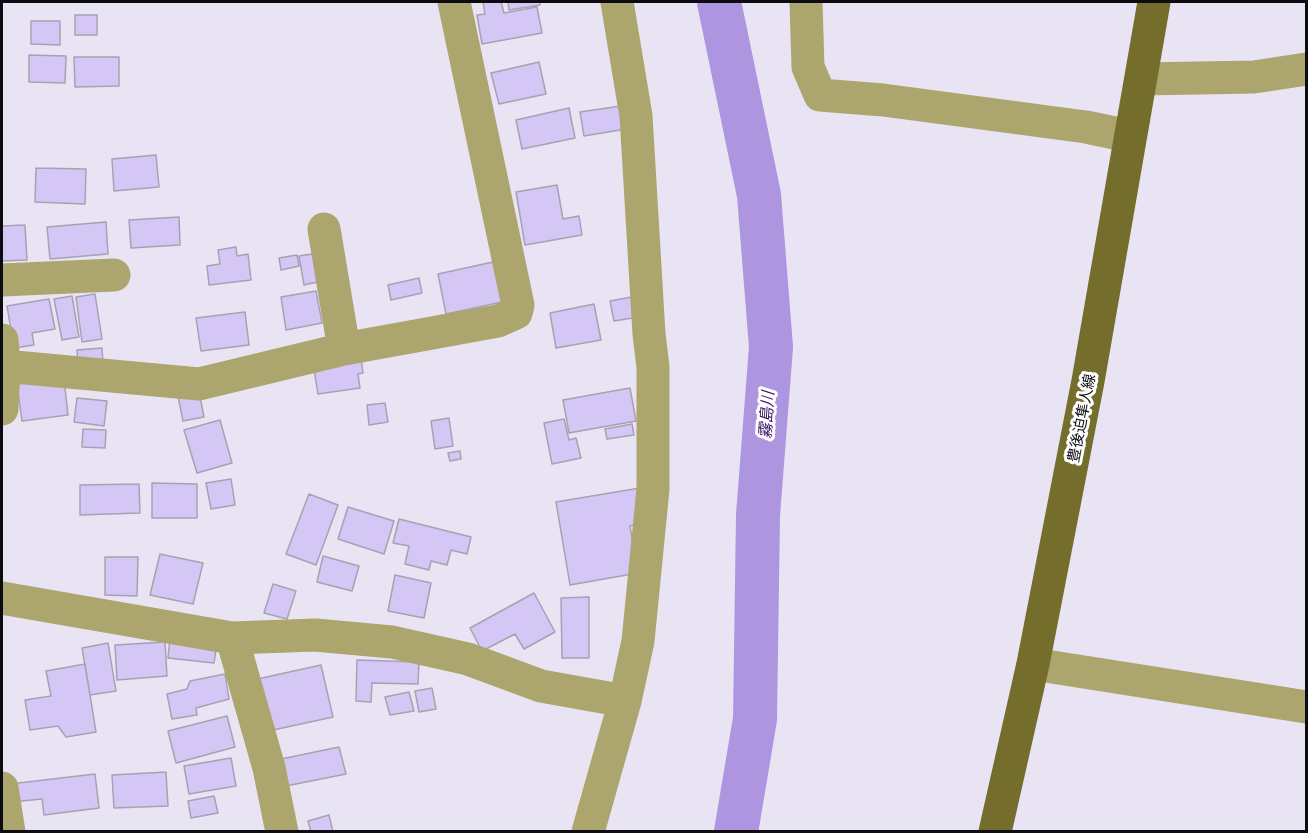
<!DOCTYPE html>
<meta charset="utf-8">
<style>
body{margin:0}
#map{position:relative;width:1308px;height:833px;overflow:hidden;background:#e8e4f4;font-family:Georgia,serif}
canvas{display:block}
.frame{position:absolute;inset:0;border:3px solid #0c0b10;pointer-events:none}
</style>
<div id="map">
<canvas width="1308" height="833"></canvas>
<div class="frame"></div>
</div>
<script>
const ctx = document.querySelector('canvas').getContext('2d');
ctx.lineJoin = 'round';
const shape = rows => new Path2D(rows.map(r => 'M' + r).join(''));
function stroke(path, color, width, dash) { ctx.strokeStyle = color; ctx.lineWidth = width; ctx.lineCap = dash ? 'butt' : 'round'; ctx.setLineDash(dash || []); ctx.stroke(path); }
function fillPath(path, color) { ctx.fillStyle = color; ctx.fill(path, 'evenodd'); }
function label(font, color, halo, rows, align = 'center') {
  ctx.font = font + ' Georgia,"Noto Sans JP",serif'; ctx.lineWidth = 6; ctx.setLineDash([]); ctx.textBaseline = 'middle'; ctx.strokeStyle = halo; ctx.fillStyle = color; for (const [text, x, y, turn = 0] of rows) {
    ctx.save(); ctx.translate(x, y); ctx.rotate((+turn || 0) * Math.PI / 180); ctx.textAlign = isNaN(turn) ? turn : align; if (halo) ctx.strokeText(text, 0, 0); ctx.fillText(text, 0, 0); ctx.restore();
  }
}
stroke(shape([
 [719,2,759,195,771,347,758,515,755,719,736,832]
]), '#ad95e0', 44);
const building = shape([
 [483,2,501,2,504,13,537,7,542,33,482,44,477,15,485,14,483,2],
 [508,2,540,2,540,5,509,10,508,2],
 [75,15,97,15,97,35,75,35,75,15],
 [31,21,60,21,60,45,31,44,31,21],
 [29,55,66,56,65,83,29,82,29,55],
 [74,57,119,57,119,86,75,87,74,57],
 [539,62,546,94,499,104,491,73,539,62],
 [628,105,632,128,584,136,580,112,628,105],
 [569,108,575,138,522,149,516,120,569,108],
 [156,155,159,187,114,191,112,159,156,155],
 [36,168,86,169,85,204,35,202,36,168],
 [557,185,563,219,579,216,582,235,525,245,516,192,557,185],
 [179,217,180,245,131,248,129,220,179,217],
 [106,222,108,254,50,259,47,227,106,222],
 [25,225,27,260,2,261,2,226,25,225],
 [236,247,237,256,248,254,251,280,209,285,207,266,220,264,218,250,236,247],
 [318,253,322,281,304,285,299,256,318,253],
 [297,255,299,266,281,270,279,258,297,255],
 [493,262,502,302,446,314,438,274,493,262],
 [419,278,422,293,391,300,388,285,419,278],
 [316,291,322,323,286,330,281,297,316,291],
 [95,294,102,339,82,342,76,297,95,294],
 [642,295,645,316,614,321,610,301,642,295],
 [72,296,79,337,62,340,54,299,72,296],
 [49,299,55,329,32,333,34,345,14,348,7,306,49,299],
 [594,304,601,340,556,348,550,313,594,304],
 [245,312,249,345,201,351,196,318,245,312],
 [102,348,103,364,78,366,77,350,102,348],
 [360,350,363,373,358,374,360,388,318,394,312,358,360,350],
 [64,379,68,415,22,421,17,384,64,379],
 [630,388,636,421,569,433,563,400,630,388],
 [199,392,204,417,183,421,178,396,199,392],
 [77,398,107,401,104,426,74,422,77,398],
 [385,403,388,422,369,425,367,405,385,403],
 [449,418,453,446,435,449,431,421,449,418],
 [564,419,569,440,576,438,581,458,552,464,544,423,564,419],
 [220,420,232,463,197,473,184,430,220,420],
 [632,424,634,435,607,439,605,429,632,424],
 [83,429,106,430,105,448,82,447,83,429],
 [460,451,461,459,450,461,448,453,460,451],
 [231,479,235,505,211,509,206,483,231,479],
 [152,483,197,484,197,518,152,518,152,483],
 [139,484,140,513,80,515,80,485,139,484],
 [640,488,645,523,630,526,638,573,570,585,556,502,640,488],
 [309,494,338,505,316,565,286,554,309,494],
 [348,507,394,521,384,554,338,539,348,507],
 [399,519,471,537,467,554,451,550,447,565,431,561,429,570,405,564,409,546,393,543,399,519],
 [160,554,203,563,193,604,150,595,160,554],
 [323,556,359,566,352,591,317,582,323,556],
 [105,557,138,557,137,596,105,595,105,557],
 [395,575,431,583,424,618,388,611,395,575],
 [273,584,296,591,287,619,264,613,273,584],
 [534,593,555,632,524,649,515,634,482,651,470,628,534,593],
 [589,597,589,658,562,658,561,598,589,597],
 [170,638,217,643,214,663,168,658,170,638],
 [165,642,167,676,117,680,115,645,165,642],
 [108,643,116,691,90,695,82,648,108,643],
 [357,660,419,662,418,684,372,683,371,702,356,701,357,660],
 [85,664,96,732,66,737,58,726,30,730,25,700,51,696,46,671,85,664],
 [321,665,333,717,264,732,253,680,321,665],
 [225,674,229,699,196,708,197,715,172,719,167,694,187,689,190,681,225,674],
 [432,688,436,709,419,712,415,691,432,688],
 [409,692,414,711,390,715,385,697,409,692],
 [227,716,235,747,176,763,168,731,227,716],
 [339,747,346,774,286,786,281,759,339,747],
 [231,758,236,786,189,794,184,766,231,758],
 [166,772,168,806,114,808,112,775,166,772],
 [95,774,99,808,44,815,42,799,12,802,10,784,95,774],
 [214,796,218,813,191,818,188,801,214,796],
 [329,815,333,832,311,832,308,821,329,815]
]);
fillPath(building, '#d4c6f5');
stroke(building, '#a6a2b1', 1.5);
stroke(shape([
 [806,2,808,67,820,95,883,100,1086,127,1129,136],
 [1142,79,1254,77,1306,69],
 [324,229,344,349],
 [2,280,114,275],
 [2,340,4,366,2,409],
 [4,366,199,384,344,349,498,321,516,313,518,305,454,2],
 [2,598,232,638,315,635,392,642,468,659,541,686,625,701],
 [232,638,269,768,282,832],
 [1033,664,1306,707],
 [2,788,9,832],
 [588,832,625,701,638,641,653,489,653,367,649,334,636,116,617,2]
]), '#aca56d', 33);
stroke(shape([
 [995,832,1033,664,1088,381,1154,2]
]), '#756d2b', 33);
label('15px', '#0c0b10', '#fff', [
 ["豊後迫隼人線",1081,418,-79]
]);
label('italic 16px', '#380e67', '#fff', [
 ["霧島川",766,415,-86]
]);
</script>
